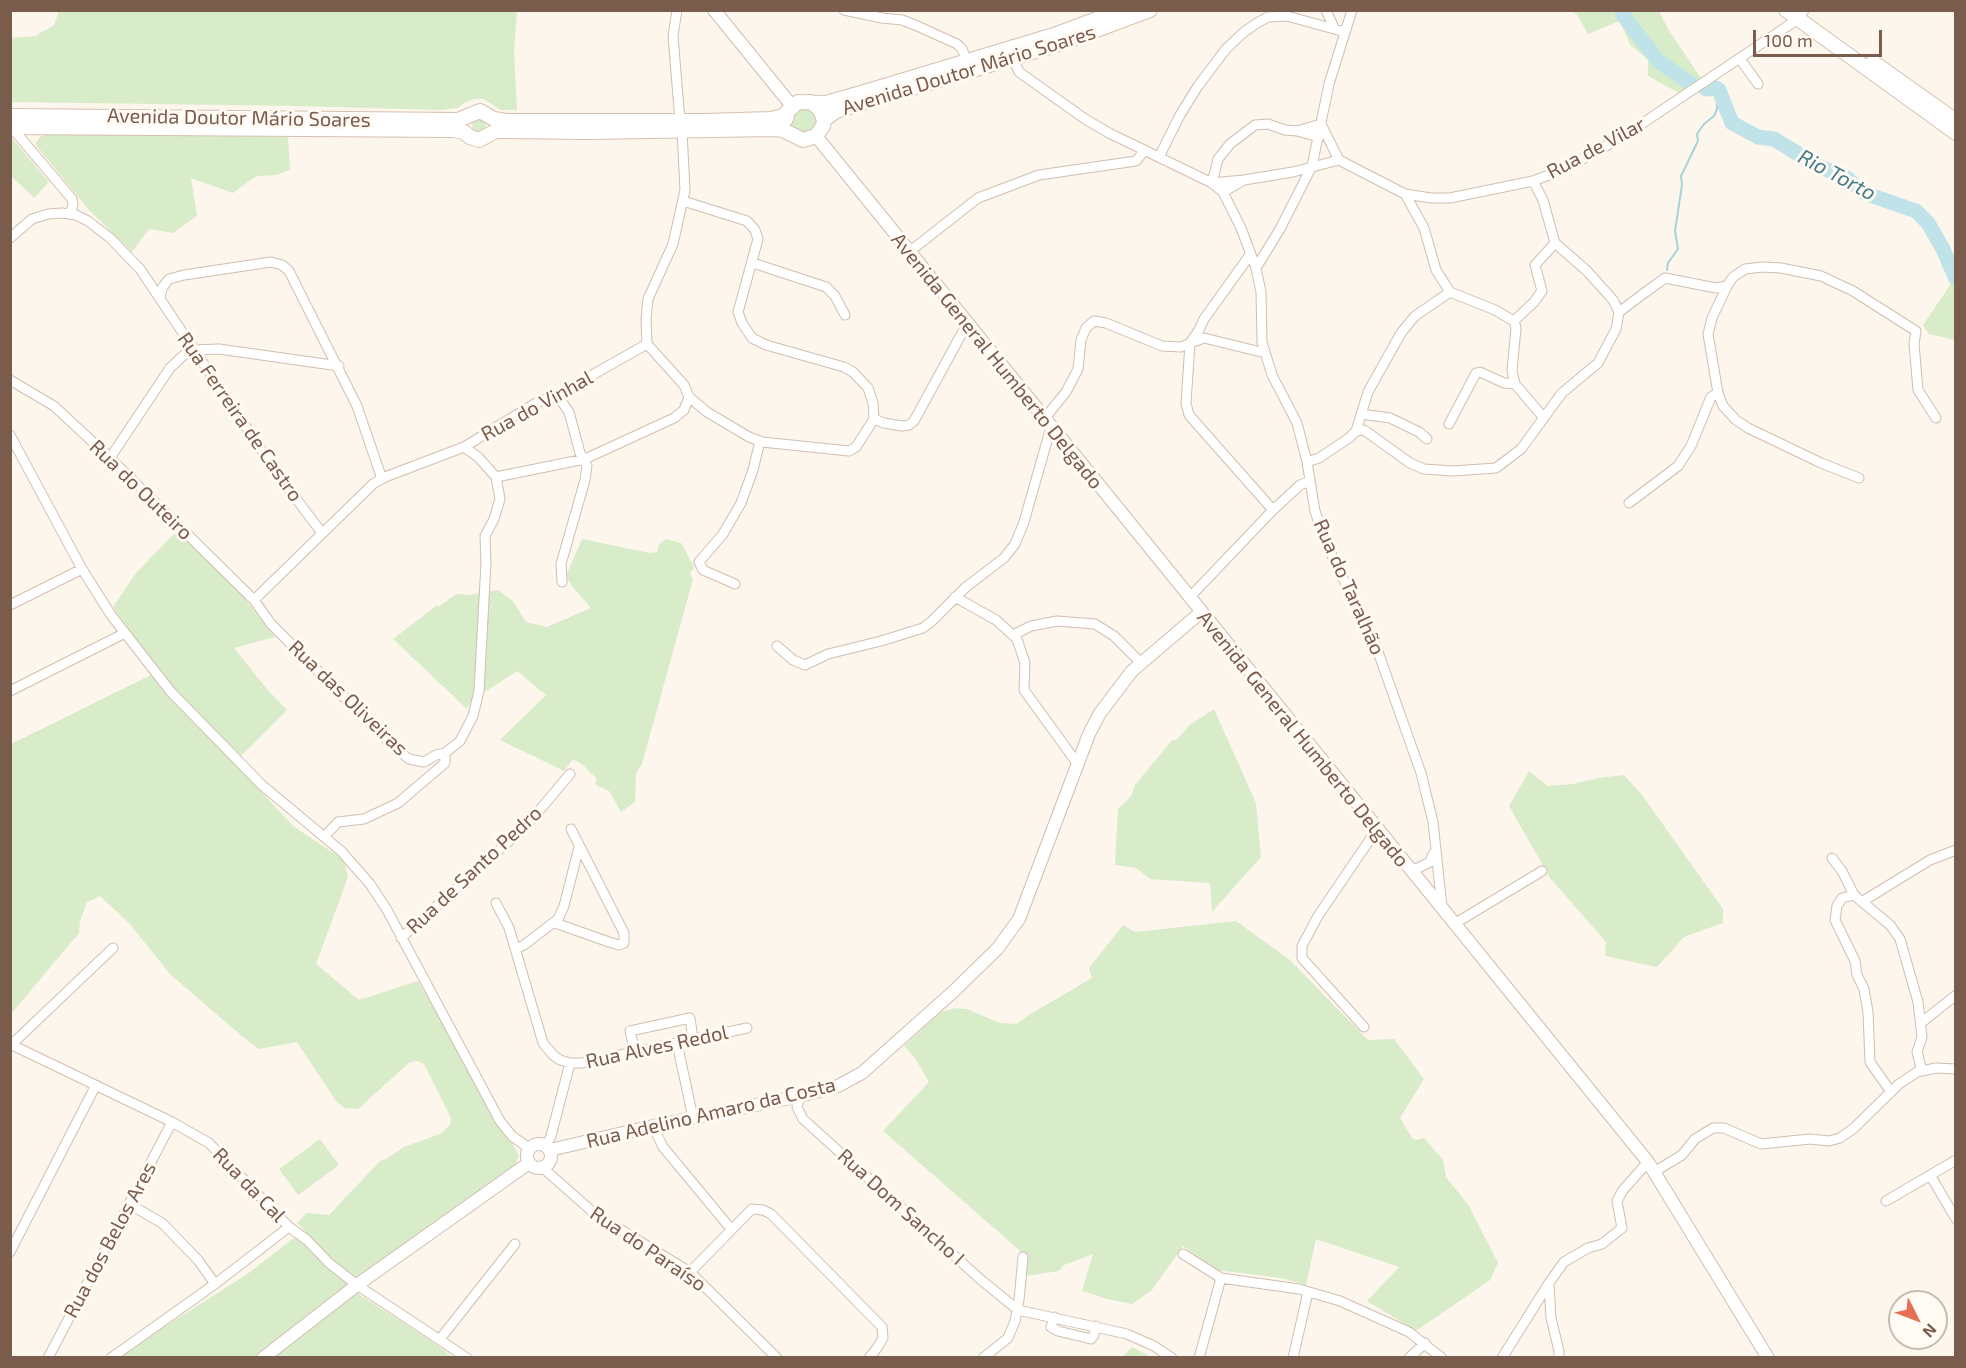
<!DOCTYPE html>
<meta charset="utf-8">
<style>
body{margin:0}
#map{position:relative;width:1966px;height:1368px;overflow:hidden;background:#fdf6ec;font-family:"Exo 2",sans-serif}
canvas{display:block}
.frame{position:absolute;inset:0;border:12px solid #7a5c4d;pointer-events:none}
.north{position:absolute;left:1888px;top:1290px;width:60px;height:60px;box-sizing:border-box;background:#fffaf3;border:2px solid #cabbb1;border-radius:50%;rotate:132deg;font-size:16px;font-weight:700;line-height:24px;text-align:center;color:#7a5c4d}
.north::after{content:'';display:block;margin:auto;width:21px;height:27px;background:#e76f51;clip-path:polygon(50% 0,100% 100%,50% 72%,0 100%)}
.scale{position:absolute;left:1753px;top:30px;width:129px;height:27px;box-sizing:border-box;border:3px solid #7a5c4d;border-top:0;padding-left:8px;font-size:18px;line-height:21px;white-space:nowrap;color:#7a5c4d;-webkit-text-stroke:4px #fffaf3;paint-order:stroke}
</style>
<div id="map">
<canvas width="1966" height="1368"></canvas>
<div class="frame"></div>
<div class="north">N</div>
<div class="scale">100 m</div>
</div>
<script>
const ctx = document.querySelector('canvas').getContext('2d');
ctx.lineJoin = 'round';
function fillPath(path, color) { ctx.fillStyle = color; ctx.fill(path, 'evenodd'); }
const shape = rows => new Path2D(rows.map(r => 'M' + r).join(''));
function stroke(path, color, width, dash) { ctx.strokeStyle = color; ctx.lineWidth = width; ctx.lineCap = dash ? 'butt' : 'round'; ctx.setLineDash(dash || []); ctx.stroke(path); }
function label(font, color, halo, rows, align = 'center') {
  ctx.font = font + ' "Exo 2",sans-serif'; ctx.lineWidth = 6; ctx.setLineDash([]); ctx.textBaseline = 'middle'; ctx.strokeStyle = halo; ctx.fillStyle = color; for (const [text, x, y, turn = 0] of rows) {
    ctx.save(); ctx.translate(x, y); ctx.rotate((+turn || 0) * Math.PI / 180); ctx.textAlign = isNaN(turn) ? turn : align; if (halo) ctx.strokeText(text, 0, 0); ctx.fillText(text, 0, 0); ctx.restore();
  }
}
fillPath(shape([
 [59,11,517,11,514,51,517,110,501,110,484,99,474,99,464,103,458,108,438,110,298,106,11,102,11,38,35,36,54,25],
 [1572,11,1659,11,1668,29,1701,78,1686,97,1648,76,1648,59,1630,45,1620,21,1588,34,1577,15],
 '791 120a13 13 0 1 1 26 0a13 13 0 1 1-26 0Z',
 '472 126a7 7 0 1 1 14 0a7 7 0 1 1-14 0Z',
 [48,133,288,137,290,170,276,175,256,176,233,193,191,178,197,216,173,233,149,229,132,252,88,209,35,144,40,137],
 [11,137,49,182,34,198,11,176],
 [1955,278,1955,340,1929,334,1923,325],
 [179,529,238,590,275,637,234,648,267,689,287,710,241,756,242,771,293,826,344,860,348,877,316,964,359,1000,418,981,519,1155,514,1168,357,1293,436,1344,452,1357,121,1357,129,1349,246,1275,304,1230,297,1223,307,1213,329,1215,381,1160,386,1159,404,1147,440,1134,450,1125,451,1118,424,1064,417,1061,410,1062,358,1109,344,1108,336,1101,297,1042,259,1049,244,1038,170,974,129,923,100,896,87,902,80,921,79,933,11,1014,11,744,149,676,157,669,113,607,136,573],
 [582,539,650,553,657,552,659,544,666,539,681,543,694,567,690,574,693,579,642,764,636,773,635,802,621,812,609,791,595,784,597,779,582,764,573,759,564,771,500,740,546,695,517,671,471,701,467,709,393,639,436,606,440,606,456,594,469,595,498,590,513,601,526,622,547,627,591,608,572,586,566,576],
 [1214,709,1256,803,1261,857,1212,912,1210,883,1150,879,1136,868,1115,865,1118,809,1131,796,1135,785,1172,740,1176,740,1191,724],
 [1529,771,1548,786,1573,784,1598,778,1624,775,1642,795,1723,909,1723,923,1684,937,1657,967,1605,956,1606,942,1550,878,1509,806],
 [1236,921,1290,960,1368,1040,1394,1039,1424,1079,1400,1118,1412,1138,1416,1140,1424,1138,1439,1155,1443,1160,1446,1177,1469,1206,1498,1263,1490,1280,1416,1331,1367,1301,1399,1267,1316,1239,1306,1285,1281,1278,1216,1270,1183,1246,1152,1290,1132,1304,1107,1299,1082,1291,1093,1254,1064,1265,1059,1271,1026,1276,1026,1258,1018,1249,883,1131,929,1082,915,1058,904,1046,941,1012,955,1008,967,1009,1000,1023,1017,1024,1029,1015,1092,978,1089,968,1123,925,1135,932],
 [320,1139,339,1165,298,1195,279,1169],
 [1132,1347,1151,1357,1122,1357]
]), '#d8ecc9');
stroke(shape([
 [1667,270,1668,263,1678,249,1675,231,1682,185,1681,176,1698,141,1697,134,1704,124,1714,116,1717,109,1717,98,1713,89]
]), '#a5d3da', 2);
stroke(shape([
 [1622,10,1623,15,1658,61,1690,83],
 [1706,89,1716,88,1719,90,1732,123,1758,137,1774,139,1818,166,1847,178,1864,193,1916,211,1928,223,1943,249,1956,279]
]), '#bfe3e8', 15);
const minor = shape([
 [677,10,673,36,680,121],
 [844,10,882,18,902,20,915,25,957,44,962,49,967,61],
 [1326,10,1334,28],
 [1803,12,1804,10],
 [1013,58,1019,72,1085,119,1109,133,1212,183,1223,192,1241,228,1256,268,1261,292,1262,342,1272,375,1297,423,1307,462,1315,511,1324,539,1377,649,1421,773,1433,822,1442,907],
 [1740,59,1758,84],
 [1321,124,1339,160],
 [10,128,19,136,72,199,73,205,70,214],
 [1319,137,1297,131,1321,124],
 [1159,157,1180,115,1198,86,1226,49,1244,32,1257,23,1268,17,1287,16,1345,32],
 [1339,160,1405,194,1431,198,1450,198,1533,181,1562,170,1598,151,1640,125,1798,19],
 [1244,180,1293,172,1339,160],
 [1533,181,1543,200,1555,243,1587,271,1613,300,1619,312],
 [1223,192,1244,180,1212,183,1218,159,1230,144,1255,125,1268,124,1285,130,1297,131],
 [1405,194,1424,228,1436,270,1450,292,1495,310,1514,321,1516,328,1512,371,1515,384,1544,418],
 [683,201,747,221,755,230,758,239,738,312,742,323,752,338,766,345,844,367,853,372,868,388,873,403,874,419],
 [10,238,32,219,48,214,62,213,76,215,88,221,110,238,140,269,279,476,322,533],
 [909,252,978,198,1039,175,1136,161,1145,150],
 [753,263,826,287,835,296,845,315],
 [1256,268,1280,229,1312,166,1329,84,1352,10],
 [1727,286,1712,318,1708,334,1718,393,1723,406,1736,420,1748,428,1821,463,1859,478],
 [160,298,162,288,169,279,184,275,271,262,282,265,289,271,357,406,382,479],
 [1514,321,1534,302,1542,291,1535,265,1555,243],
 [647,344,684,385,689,397,707,412,749,437,762,442,849,451,856,447,874,419],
 [1265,353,1204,338,1190,343,1186,403,1189,415,1273,510],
 [10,380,54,406,110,458,254,600,271,624,395,748,409,759,424,762,436,755,445,753,445,763,398,803,364,819,338,822,324,837],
 [557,395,569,412,580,453,587,466,585,480,561,564,562,582],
 [1361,414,1390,418,1419,432,1427,439],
 [874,419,884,423,902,426,909,425,914,421,962,333,969,327],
 [1044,419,1066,392,1078,369,1081,340,1086,328,1094,321,1106,323,1162,346,1181,347,1190,343,1199,330,1204,319,1250,255],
 [1449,424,1476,373,1480,372,1504,383,1515,384],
 [1356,431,1368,392,1401,333,1415,316,1450,292],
 [10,435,82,569,111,615,171,692,262,785,341,851,370,884,387,910,500,1121,512,1136,530,1149],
 [110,458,170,368,186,353,193,350,219,349,339,366],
 [1307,462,1319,458,1349,438,1356,431,1364,430,1410,463,1424,469,1453,471,1496,468,1521,449,1562,393,1598,363,1616,329,1619,312,1643,294,1665,278,1716,288,1727,286,1733,277,1745,269,1762,267,1781,268,1821,276,1853,291,1916,331,1914,344,1918,390,1936,418],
 [496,477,585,459,674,418,684,410,689,397],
 [1629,503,1678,466,1691,446,1711,397,1718,393],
 [735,584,703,570,699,562,723,534,741,503,753,470,760,441],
 [955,597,996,620,1017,639,1025,663,1024,690,1077,763],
 [1189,598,1273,510,1300,485,1310,481],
 [254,600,373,484,385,477,464,447,536,403,557,395,647,344,646,320,648,299,673,244,685,190,682,131],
 [10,605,82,569],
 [1013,635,1031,626,1057,621,1095,624,1114,636,1141,663],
 [777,646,793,660,805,665,828,654,881,641,923,628,932,621,966,587,1004,558,1015,544,1024,522,1051,427],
 [10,691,125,633],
 [445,753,460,741,473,716,479,691,486,563,485,536,494,519,500,499,496,477,478,457,464,447],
 [1832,858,1842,871,1854,895,1890,925,1900,939,1918,1002,1922,1037,1917,1052,1922,1071],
 [1408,867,1416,869,1430,862,1433,854],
 [1854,895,1842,898,1837,906,1835,920,1855,961,1857,975,1864,989,1868,1012,1870,1062,1891,1092],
 [1863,901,1930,860,1956,850],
 [496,903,509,928,543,1043,553,1055,560,1060,570,1063,582,1063,747,1028],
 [555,923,609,942,619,945,624,943,624,933,571,829],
 [1454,924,1542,871],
 [401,938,527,825,570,774],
 [515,949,524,945,558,919,564,906,579,847],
 [1921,1023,1956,995],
 [1364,1027,1302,958,1302,946,1318,916,1377,829],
 [677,1043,693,1118],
 [10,1044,172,1122,209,1143,289,1227,307,1240,329,1263,357,1285,467,1358],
 [10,1046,113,948],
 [635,1052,630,1031,690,1018,693,1039],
 [800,1096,797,1107,803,1119,980,1279,1018,1310,1127,1334,1154,1346,1172,1358],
 [653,1126,663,1147,731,1229],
 [546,1146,551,1136,570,1063],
 [543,1168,595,1214,690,1272,777,1358],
 [1654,1172,1682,1155,1695,1139,1713,1128,1724,1128,1761,1144,1810,1139,1829,1141,1840,1138,1854,1128,1899,1084,1917,1072,1936,1068,1956,1069],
 [1930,1175,1956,1219],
 [1886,1201,1956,1160],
 [129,1204,162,1223,198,1260,215,1284],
 [10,1252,96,1085],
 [1183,1254,1221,1278,1299,1289,1340,1301,1409,1332,1442,1358],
 [690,1272,752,1209,763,1210,771,1214,882,1327,883,1338,877,1348,869,1358],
 [1549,1283,1551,1318,1559,1351,1559,1358],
 [1054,1317,1051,1327,1058,1331,1091,1339,1094,1335,1096,1326],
 [440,1339,515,1244],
 [48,1358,172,1122],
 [111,1358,215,1284,289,1227],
 [983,1358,1008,1338,1015,1321,1019,1300,1023,1257],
 [1199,1358,1221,1278],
 [1293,1358,1308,1292],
 [1409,1358,1425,1343],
 [1502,1358,1549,1283,1564,1262,1588,1248,1602,1244,1622,1228,1617,1201,1623,1190,1648,1162]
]);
const tertiary = shape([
 [714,10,792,106],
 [816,136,1648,1162,1768,1358],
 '527 1156a12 12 0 1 1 24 0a12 12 0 1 1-24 0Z',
 [550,1150,653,1126,800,1096,838,1086,862,1073,954,991,998,948,1019,919,1089,734,1100,713,1132,671,1200,613],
 [263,1358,357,1285,529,1163]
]);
const secondary = shape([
 [1786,10,1956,133],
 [1873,62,1956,121],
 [10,116,458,120,480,111,494,119,506,121,705,121,771,119,783,116,788,111],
 [786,119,788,111,798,102,826,103,861,93,1054,35,1121,10],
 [824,120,836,111,1059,44,1150,10],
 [10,127,453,130,464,132,470,137,479,140,496,131,503,131,587,132,775,129,783,130,803,140,816,136,823,126,824,120,820,109,810,102]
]);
stroke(minor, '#d1beb0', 11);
stroke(tertiary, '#d1beb0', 14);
stroke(secondary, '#d6c0b0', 16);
stroke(minor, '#fff', 9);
stroke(tertiary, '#fff', 12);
stroke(secondary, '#fff', 14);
label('20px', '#7a5c4d', '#fffaf3', [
 ["Avenida Doutor Mário Soares",969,70,-17],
 ["Avenida Doutor Mário Soares",239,118,1],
 ["Rua de Vilar",1596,148,-28],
 ["Avenida General Humberto Delgado",997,361,51],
 ["Rua do Vinhal",537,406,-29],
 ["Rua Ferreira de Castro",240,417,55],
 ["Rua do Outeiro",141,490,44],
 ["Rua do Taralhão",1349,587,66],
 ["Rua das Oliveiras",348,698,44],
 ["Avenida General Humberto Delgado",1303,739,51],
 ["Rua de Santo Pedro",474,870,-43],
 ["Rua Alves Redol",657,1047,-12],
 ["Rua Adelino Amaro da Costa",711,1113,-13],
 ["Rua da Cal",249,1185,46],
 ["Rua Dom Sancho I",901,1207,42],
 ["Rua dos Belos Ares",110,1240,-62],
 ["Rua do Paraíso",648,1249,34]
]);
label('italic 21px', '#437c86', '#fffaf3', [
 ["Rio Torto",1837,175,28]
]);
</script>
